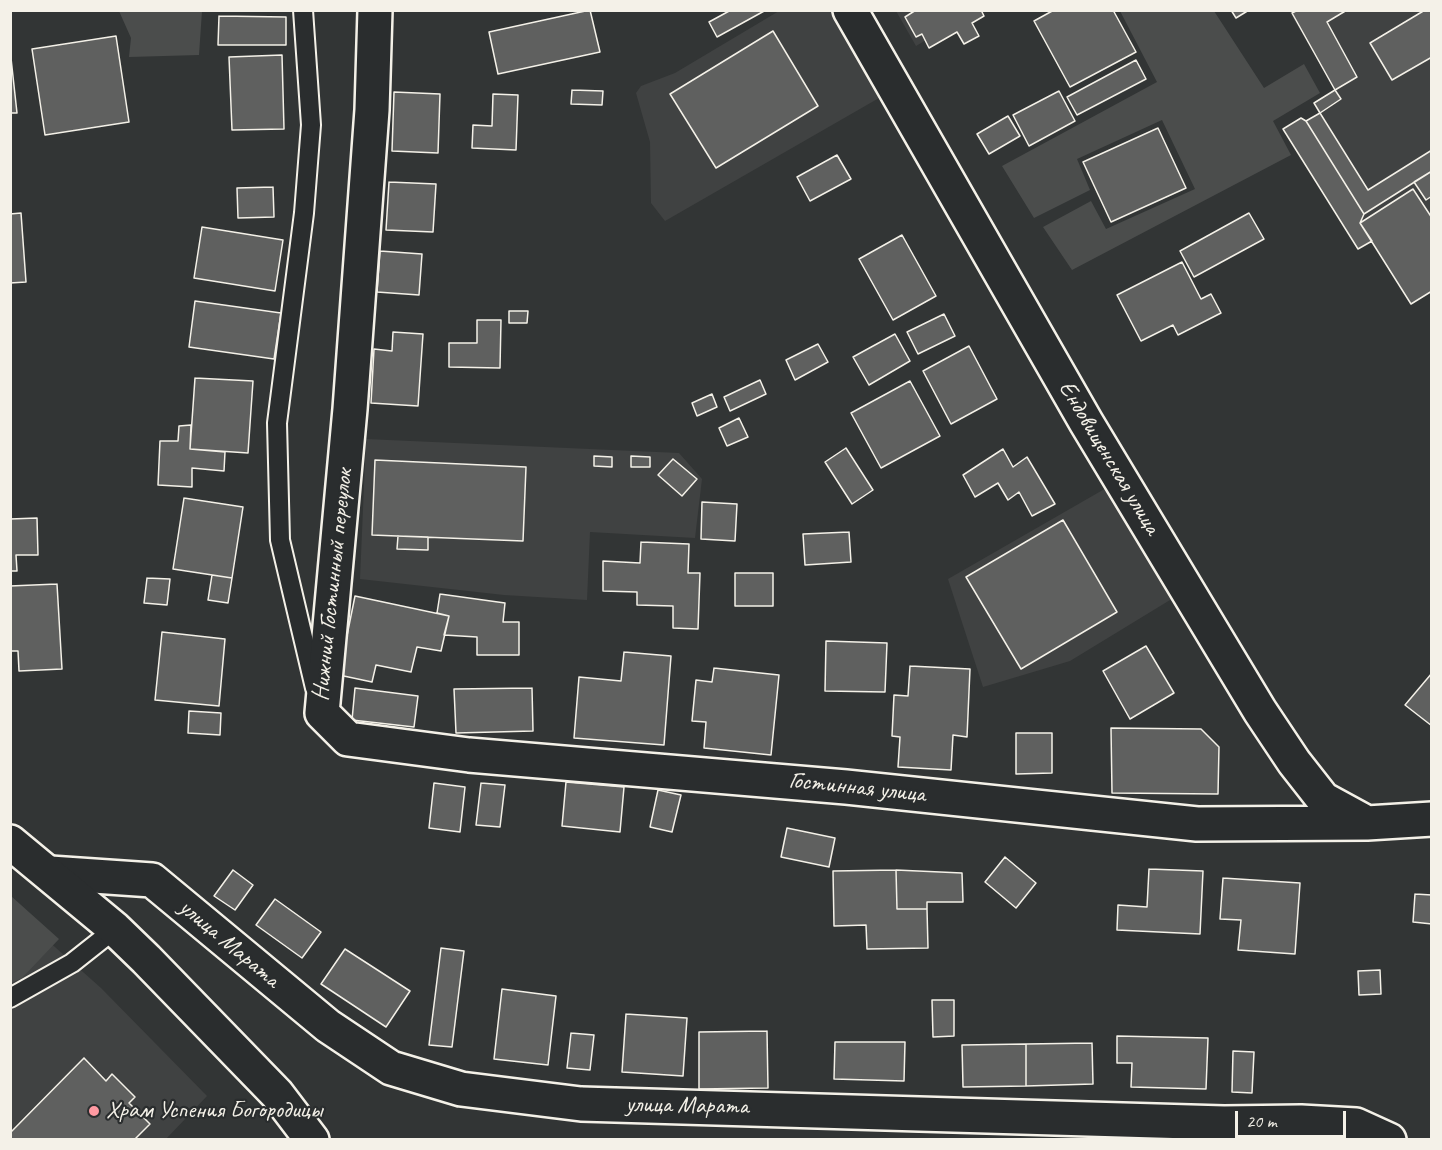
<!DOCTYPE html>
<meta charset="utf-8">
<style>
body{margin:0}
#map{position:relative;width:1442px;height:1150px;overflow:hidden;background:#323535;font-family:Caveat,sans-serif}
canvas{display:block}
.frame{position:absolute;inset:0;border:12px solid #f4f1e8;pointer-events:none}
.scale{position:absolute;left:1235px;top:1111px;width:111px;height:27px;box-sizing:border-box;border:3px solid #f4f1e8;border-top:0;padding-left:8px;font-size:18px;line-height:21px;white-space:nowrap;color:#f4f1e8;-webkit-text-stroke:4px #2a2d2e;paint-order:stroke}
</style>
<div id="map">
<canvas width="1442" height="1150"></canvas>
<div class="frame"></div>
<div class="scale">20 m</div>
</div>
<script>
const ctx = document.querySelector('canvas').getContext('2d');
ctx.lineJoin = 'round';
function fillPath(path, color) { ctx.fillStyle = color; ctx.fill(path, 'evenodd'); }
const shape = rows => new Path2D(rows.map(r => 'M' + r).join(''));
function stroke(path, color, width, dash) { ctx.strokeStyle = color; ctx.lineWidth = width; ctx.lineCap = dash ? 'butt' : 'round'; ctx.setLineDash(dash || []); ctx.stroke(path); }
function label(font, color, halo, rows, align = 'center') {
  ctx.font = font + ' Caveat,sans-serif'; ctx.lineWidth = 4.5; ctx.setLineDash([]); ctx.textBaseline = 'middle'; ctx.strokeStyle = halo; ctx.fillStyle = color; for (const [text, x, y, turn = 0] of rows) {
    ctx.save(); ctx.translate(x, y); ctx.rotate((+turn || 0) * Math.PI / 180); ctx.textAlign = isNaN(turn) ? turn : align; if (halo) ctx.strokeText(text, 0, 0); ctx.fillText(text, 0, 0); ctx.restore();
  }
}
fillPath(shape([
 [833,10,886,94,665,221,651,203,650,142,636,93,641,86,675,73,779,11],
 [977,10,916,46,896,11],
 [1289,11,1431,11,1431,291,1411,304,1360,223,1364,214,1306,121,1319,113,1314,103,1335,90],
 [366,439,679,453,702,479,695,538,590,532,587,600,504,595,360,579],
 [1108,487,1175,597,1070,661,983,687,948,579],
 [10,907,101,988,207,1096,166,1139,11,1139]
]), '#404242');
fillPath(shape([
 [119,11,202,11,199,55,129,57,131,38],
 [1120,11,1214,11,1264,88,1304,64,1320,93,1273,121,1291,155,1072,270,1043,227,1091,201,1106,229,1195,189,1162,120,1077,159,1090,190,1034,218,1002,166,1157,82],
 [11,896,59,939,22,978,11,983]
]), '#4b4d4c');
const building = shape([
 [590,10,600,52,498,74,489,32,590,10],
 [731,10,766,10,717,37,709,22,731,10],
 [916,10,981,10,984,16,972,23,979,36,964,44,957,32,929,48,922,34,916,37,905,17,916,10],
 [1054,10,1113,10,1136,52,1070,87,1034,21,1054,10],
 [1231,10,1249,10,1236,18,1231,10],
 [1298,10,1347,10,1327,22,1357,77,1335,90,1292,13,1298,10],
 [1425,10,1432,10,1432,57,1392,80,1370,43,1425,10],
 [219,16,286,17,286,45,218,45,219,16],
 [773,31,818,106,716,168,670,94,773,31],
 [116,36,129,122,45,135,32,49,116,36],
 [10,49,17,113,10,113,10,49],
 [282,55,284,129,232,130,229,57,282,55],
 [1136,60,1146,79,1077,115,1067,97,1136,60],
 [572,90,603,91,602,105,571,104,572,90],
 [1335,90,1341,99,1320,113,1314,103,1335,90],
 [1059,91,1075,121,1029,146,1013,115,1059,91],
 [394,92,440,94,438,153,392,151,394,92],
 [493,94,518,95,516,150,472,148,473,125,492,126,493,94],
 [1320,113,1368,190,1432,150,1432,171,1364,214,1306,121,1320,113],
 [1008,116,1020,136,989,154,977,134,1008,116],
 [1301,118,1306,121,1364,214,1360,223,1372,241,1358,249,1283,129,1301,118],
 [1158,128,1186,188,1111,222,1083,162,1158,128],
 [837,155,851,179,810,201,797,177,837,155],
 [1432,171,1432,196,1426,200,1414,182,1432,171],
 [389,182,436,184,433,232,386,230,389,182],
 [273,187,274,217,238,218,237,188,273,187],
 [1413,189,1432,218,1432,291,1411,304,1360,223,1413,189],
 [21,213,26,282,10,283,10,214,21,213],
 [1249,213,1264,239,1194,277,1180,251,1249,213],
 [202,227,283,240,275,291,194,278,202,227],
 [902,235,936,296,893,320,859,259,902,235],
 [380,251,422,254,419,295,377,292,380,251],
 [1182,262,1201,299,1211,294,1221,313,1178,335,1173,325,1141,341,1117,295,1182,262],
 [195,301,281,313,274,359,189,347,195,301],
 [509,311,528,311,527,323,509,323,509,311],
 [944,314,955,336,918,354,907,332,944,314],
 [477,320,501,320,500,368,449,367,449,343,477,343,477,320],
 [393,332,423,334,418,406,371,403,374,349,392,351,393,332],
 [895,334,910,361,869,385,853,357,895,334],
 [818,344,828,362,795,380,786,360,818,344],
 [969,346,997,399,951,424,923,371,969,346],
 [195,378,253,381,248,453,190,449,195,378],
 [760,380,766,394,730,411,724,397,760,380],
 [910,381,940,436,881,468,851,413,910,381],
 [712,394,717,407,697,416,692,403,712,394],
 [739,418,748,437,727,446,719,428,739,418],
 [191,425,190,449,225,452,224,471,192,468,192,487,158,485,160,441,178,441,179,426,191,425],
 [846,448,873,490,852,504,825,462,846,448],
 [1003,449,1013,467,1027,457,1055,504,1032,516,1019,492,1008,500,998,483,975,497,963,475,1003,449],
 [594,456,612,457,612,467,594,466,594,456],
 [631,456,650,457,650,467,631,467,631,456],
 [673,459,697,479,682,496,658,475,673,459],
 [375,460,526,467,523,541,372,535,375,460],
 [184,498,243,507,232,578,173,569,184,498],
 [702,502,737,504,735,541,701,539,702,502],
 [37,518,38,555,16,555,17,571,10,571,10,519,37,518],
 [1063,520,1117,612,1021,669,966,577,1063,520],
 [849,532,851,562,805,565,803,534,849,532],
 [398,536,428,537,428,550,397,549,398,536],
 [641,542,689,544,688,573,700,573,698,629,673,628,673,606,637,605,637,592,603,591,603,561,640,563,641,542],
 [735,573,773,573,773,606,735,606,735,573],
 [212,575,232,578,228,603,208,600,212,575],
 [147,578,170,579,167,605,144,603,147,578],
 [57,584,62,669,19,671,18,651,10,651,10,586,57,584],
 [440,594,505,603,503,622,519,622,519,655,477,655,477,637,444,635,449,616,437,613,440,594],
 [355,596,449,616,441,651,417,647,411,672,376,665,372,682,339,675,355,596],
 [162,632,225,639,219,706,155,700,162,632],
 [826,641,887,643,885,692,825,691,826,641],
 [1146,646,1174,693,1130,719,1103,671,1146,646],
 [624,652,671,656,664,745,574,738,579,677,621,681,624,652],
 [910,666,970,669,967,737,953,735,951,770,898,767,900,737,892,736,894,695,908,696,910,666],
 [714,668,779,675,771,755,704,748,706,722,692,721,696,680,712,682,714,668],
 [1432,673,1432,726,1405,705,1432,673],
 [355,688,418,696,414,727,352,720,355,688],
 [532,688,533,731,456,733,454,689,532,688],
 [189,711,221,713,220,735,188,733,189,711],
 [1111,728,1201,729,1219,747,1218,794,1112,793,1111,728],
 [1016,733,1052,733,1052,773,1016,774,1016,733],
 [566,782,624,787,620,832,562,826,566,782],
 [434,783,465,787,460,832,429,828,434,783],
 [481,783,505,785,500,827,476,825,481,783],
 [658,790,681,795,672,832,650,827,658,790],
 [787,828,835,838,829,867,781,857,787,828],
 [1005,857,1036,883,1016,908,985,882,1005,857],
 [1149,869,1203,871,1200,934,1117,930,1118,905,1147,907,1149,869],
 [233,870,253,885,235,910,214,896,233,870],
 [896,870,962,873,963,902,927,902,927,909,897,909,896,870],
 [896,870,897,909,927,909,928,948,867,949,866,925,834,926,833,871,896,870],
 [1223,878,1300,883,1295,954,1238,950,1241,920,1220,919,1223,878],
 [1415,894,1432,895,1432,924,1413,922,1415,894],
 [275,899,321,932,302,958,256,925,275,899],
 [441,948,464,951,452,1047,429,1045,441,948],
 [345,949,410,991,386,1027,321,984,345,949],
 [1380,970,1381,994,1359,995,1358,971,1380,970],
 [502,989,556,996,548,1065,494,1059,502,989],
 [932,1000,954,1000,954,1036,933,1037,932,1000],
 [626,1014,687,1018,683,1076,622,1072,626,1014],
 [767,1031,768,1088,699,1089,699,1032,767,1031],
 [571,1033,594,1035,590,1070,567,1068,571,1033],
 [1117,1036,1208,1038,1206,1089,1131,1087,1132,1063,1117,1063,1117,1036],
 [835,1042,905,1042,904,1081,834,1079,835,1042],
 [1092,1043,1093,1084,1026,1086,1026,1044,1092,1043],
 [1026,1044,1026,1086,963,1087,962,1045,1026,1044],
 [1233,1051,1254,1052,1252,1093,1232,1092,1233,1051],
 [84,1058,106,1081,112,1074,135,1097,129,1103,150,1124,134,1140,10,1140,10,1133,84,1058]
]);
fillPath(building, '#5f605f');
stroke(building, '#f4f1e8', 1.5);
const lane = shape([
 [303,10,311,125,304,213,277,423,280,540,315,688],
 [10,998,72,963,115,929]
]);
const street = shape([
 [375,10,372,110,350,409,322,713,348,739,469,755,846,787,1197,824,1367,823],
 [850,10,1086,422,1260,711,1294,762,1323,799,1367,823,1432,819],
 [50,873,152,880,328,1026,391,1068,461,1089,581,1104,1224,1123,1301,1122,1356,1125,1389,1140]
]);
const secondary = shape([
 [10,842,115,929,146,959,277,1094,312,1140]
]);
stroke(lane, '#f4f1e8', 22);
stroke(street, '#f4f1e8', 38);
stroke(secondary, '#f4f1e8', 38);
stroke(lane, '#2a2d2e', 18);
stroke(street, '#2a2d2e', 33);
stroke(secondary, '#2a2d2e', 33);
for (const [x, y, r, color] of [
 [94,1111,6,"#ff9aa2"]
]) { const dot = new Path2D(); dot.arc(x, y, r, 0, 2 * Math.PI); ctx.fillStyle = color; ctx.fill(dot); stroke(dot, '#2a2d2e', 2); }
label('24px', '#f4f1e8', '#2a2d2e', [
 ["Ендовищенская улица",1109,458,59],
 ["Нижний Гостинный переулок",333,585,-84],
 ["Гостинная улица",857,788,6],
 ["улица Марата",229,944,40],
 ["улица Марата",687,1106,1]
]);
label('24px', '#f4f1e8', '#2a2d2e', [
 ["Храм Успения Богородицы",106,1111]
], 'left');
</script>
